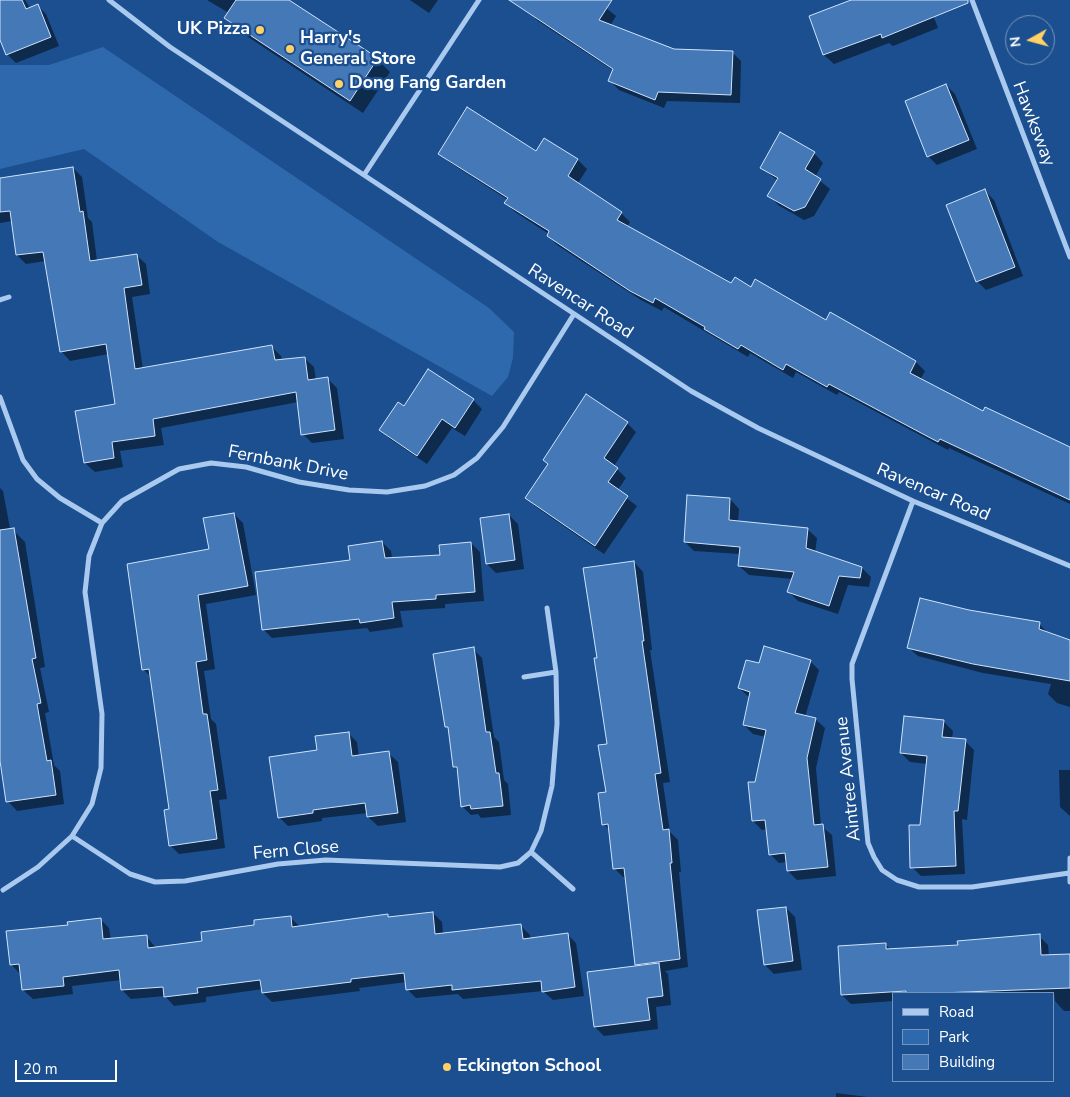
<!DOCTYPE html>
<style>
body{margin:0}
#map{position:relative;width:1070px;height:1097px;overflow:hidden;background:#1b4f8f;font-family:"Nunito Sans",sans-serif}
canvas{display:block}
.legend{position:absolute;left:892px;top:992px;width:162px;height:90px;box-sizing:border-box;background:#1b4f8f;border:1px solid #7695bc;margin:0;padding:6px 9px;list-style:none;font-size:15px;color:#fff}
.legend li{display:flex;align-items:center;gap:10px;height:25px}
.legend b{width:25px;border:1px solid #7695bc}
.north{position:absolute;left:1005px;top:15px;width:50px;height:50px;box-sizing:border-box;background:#1b4f8f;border:1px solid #7695bc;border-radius:50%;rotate:263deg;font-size:14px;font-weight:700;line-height:20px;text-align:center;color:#fff}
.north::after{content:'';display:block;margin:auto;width:18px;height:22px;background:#ffd166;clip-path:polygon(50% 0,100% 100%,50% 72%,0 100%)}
.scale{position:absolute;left:15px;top:1060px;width:102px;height:22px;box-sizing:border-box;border:2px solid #fff;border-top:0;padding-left:6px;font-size:15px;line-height:18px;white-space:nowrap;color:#fff;-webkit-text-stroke:4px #1b4f8f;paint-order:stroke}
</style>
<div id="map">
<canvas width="1070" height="1097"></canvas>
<ul class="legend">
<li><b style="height:6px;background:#a9c9ee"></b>Road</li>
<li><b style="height:14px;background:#2e69ad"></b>Park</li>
<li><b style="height:14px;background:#4478b7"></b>Building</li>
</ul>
<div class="north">N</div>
<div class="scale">20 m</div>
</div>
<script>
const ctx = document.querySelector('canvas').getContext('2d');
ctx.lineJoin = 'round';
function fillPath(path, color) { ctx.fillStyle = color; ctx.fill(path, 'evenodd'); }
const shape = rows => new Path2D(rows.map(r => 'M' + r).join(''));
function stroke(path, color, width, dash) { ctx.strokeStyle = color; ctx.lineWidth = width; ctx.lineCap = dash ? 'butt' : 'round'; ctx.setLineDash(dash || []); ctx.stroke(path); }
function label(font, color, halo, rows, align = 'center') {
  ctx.font = font + ' "Nunito Sans",sans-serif'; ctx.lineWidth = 4.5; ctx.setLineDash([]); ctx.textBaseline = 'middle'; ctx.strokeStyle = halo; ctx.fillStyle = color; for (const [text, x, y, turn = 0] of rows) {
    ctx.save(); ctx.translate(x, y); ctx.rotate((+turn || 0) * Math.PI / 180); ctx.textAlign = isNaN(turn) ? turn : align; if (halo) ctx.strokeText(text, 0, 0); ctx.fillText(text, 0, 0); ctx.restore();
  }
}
fillPath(shape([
 [103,47,489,308,514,332,513,358,508,377,492,396,218,242,84,149,0,169,0,65,49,65]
]), '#2e69ad');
fillPath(shape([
 [0,0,25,0,30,8,37,5,46,14,59,46,16,63,7,54,0,36],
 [207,0,285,0,377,59,390,72,363,113,239,31,226,18,229,13],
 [410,0,438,0,429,13],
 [538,0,596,0,616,16,610,26,674,50,732,52,741,61,740,103,667,101,664,108,619,90,610,81,614,71,538,21,529,12],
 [854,0,927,0,938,28,893,46,889,43,834,64,824,55,810,17],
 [946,85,955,94,977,149,937,165,928,156],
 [545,140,578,160,587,169,578,183,621,213,630,222,627,227,732,285,752,288,916,362,925,371,920,380,984,413,1070,449,1070,504,949,448,948,450,839,392,837,395,796,372,793,378,750,353,748,357,664,307,662,311,641,300,557,245,548,236,549,234,515,212,506,203,508,200,449,162,440,153,537,152],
 [814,153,823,163,815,177,830,189,814,216,804,220,778,205,769,195,778,181,762,168],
 [73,168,82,177,88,218,92,222,97,261,136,255,146,264,150,294,132,297,143,369,272,347,281,356,282,361,304,358,314,367,316,380,328,379,337,388,344,439,312,443,303,434,298,402,161,428,164,445,120,451,123,467,95,472,85,463,117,405,109,354,70,361,61,351,46,261,26,264,17,255,12,221,0,223,0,180],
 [985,191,994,200,1023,276,986,290,977,281],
 [428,371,473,400,482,409,465,436,452,428,427,464,390,439,381,430,404,408],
 [627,423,636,432,614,466,626,478,617,491,637,506,604,554,536,507,527,498,549,465],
 [0,488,3,491,11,534,16,533,25,542,45,667,40,668,49,712,45,713,54,765,60,771,64,804,17,811,8,801,2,767,0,768],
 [730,499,739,509,738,522,807,529,817,538,815,553,862,568,871,577,869,587,848,585,838,614,798,601,789,592,793,579,749,575,739,566,740,554,694,551,685,542],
 [234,514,243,523,256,595,206,604,215,669,204,671,211,719,216,724,227,799,219,800,225,848,179,854,170,845,171,810,151,677,143,669,210,550],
 [509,515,518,524,524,569,496,573,487,564],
 [382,542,391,551,392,559,442,556,471,543,480,552,484,601,445,604,445,608,400,611,403,627,370,632,367,628,272,638,263,629,352,561],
 [634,562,643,572,652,650,650,650,670,782,663,783,670,832,678,840,681,872,679,872,688,967,665,971,668,974,671,1005,656,1007,658,1029,604,1036,595,1027,639,967,636,964,627,877,623,877,614,868,610,831,604,824,609,745,599,659],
 [968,612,1039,624,1048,633,1070,642,1070,707,1057,703,1048,694,1051,684,983,673,918,656,908,647],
 [473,649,482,658,494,737,499,742,504,780,508,784,511,815,481,818,478,814,471,815,462,806,458,771,454,767,450,730,446,726],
 [810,661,819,670,805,717,815,719,825,728,816,768,821,826,832,835,836,876,797,880,788,871,787,862,779,863,770,854,768,829,762,830,753,821,756,783,766,737,753,734,744,725,750,698,739,688,760,665],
 [905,718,944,722,953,731,952,739,965,741,974,750,967,820,962,819,965,874,921,876,912,867,921,826,928,764,910,762,901,753],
 [348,733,357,742,359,757,388,753,398,762,406,822,378,826,368,817,368,813,322,818,322,821,288,826,279,817,318,751],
 [1059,770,1070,770,1070,816,1060,807],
 [786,908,795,917,802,970,774,974,765,965],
 [433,913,442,922,443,934,521,926,530,935,531,939,567,934,576,943,584,996,553,1000,543,991,463,999,458,994,416,998,407,989,407,982,359,988,360,991,272,1002,263,993,263,989,206,997,206,1002,174,1006,165,996,131,999,122,990,121,980,72,986,73,994,33,999,23,990,20,974,11,964,69,926,100,919,109,928,111,940,146,936,156,948,204,942,290,917,300,927,387,915,389,918],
 [1039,936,1048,945,1049,956,1070,955,1070,1011,1064,1011,1055,1001,1054,993,894,993,894,1001,851,1004,842,995,885,944,891,950,959,946],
 [836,1093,868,1097,836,1097]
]), '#0007');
const building = shape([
 [0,0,22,0,26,9,38,4,51,37,6,55,0,40,0,0],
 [236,0,289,0,378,58,350,101,224,18,236,0],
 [509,0,612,0,599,20,674,49,733,51,731,95,658,92,655,100,608,81,613,69,509,0],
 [851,0,968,0,968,3,882,38,881,34,823,55,809,16,851,0],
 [946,84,969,140,927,157,905,101,946,84],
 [467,107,536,151,544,138,578,159,568,176,622,212,617,220,731,283,735,277,751,287,755,279,826,320,830,312,916,361,910,373,983,411,985,407,1070,447,1070,500,940,439,938,442,829,384,827,387,786,364,783,370,741,345,738,349,704,329,705,327,655,298,653,303,630,291,547,236,549,231,504,203,508,198,438,154,467,107],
 [780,132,815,152,805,169,821,179,805,207,794,211,767,196,778,178,760,168,780,132],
 [73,167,80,212,83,211,90,261,137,254,142,285,124,288,135,369,272,345,275,360,305,357,308,380,328,377,335,430,301,435,296,392,153,419,155,436,112,442,114,458,84,463,75,411,115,404,106,344,60,352,43,252,16,255,10,211,0,212,0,178,73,167],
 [985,189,1015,267,976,282,946,205,985,189],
 [428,369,474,399,455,428,442,419,417,456,379,430,398,402,404,406,428,369],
 [586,394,628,422,604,458,618,468,608,482,628,496,595,546,525,498,548,464,543,460,586,394],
 [687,495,730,498,729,520,808,528,806,548,862,567,860,578,839,576,829,606,787,592,794,572,738,566,740,547,684,542,687,495],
 [234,513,248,586,198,595,207,660,196,662,203,714,207,714,218,790,210,791,217,839,169,846,164,810,169,809,149,669,142,670,127,564,209,549,203,518,234,513],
 [509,514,515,560,486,564,480,518,509,514],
 [14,528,36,658,32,659,41,703,37,704,47,761,51,760,56,795,6,802,0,761,0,530,14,528],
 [382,541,385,558,440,555,439,545,471,542,475,592,436,595,436,599,392,602,394,618,360,623,359,619,262,630,255,572,350,560,348,546,382,541],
 [634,561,644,641,642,641,661,773,655,774,663,830,669,829,672,863,670,863,680,959,635,965,624,868,613,869,608,824,602,825,598,793,606,792,598,745,607,744,594,658,597,658,583,568,634,561],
 [920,598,969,610,1040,622,1039,629,1070,640,1070,681,973,664,907,648,920,598],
 [764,646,811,660,795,713,816,718,807,758,814,825,823,824,828,867,787,871,785,853,769,855,765,820,752,821,748,782,755,782,766,730,743,725,750,692,738,688,746,660,759,663,764,646],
 [474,647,486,732,490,732,496,773,499,773,503,806,471,809,470,805,461,807,457,767,453,767,448,727,445,727,433,654,474,647],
 [904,716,944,720,942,737,966,739,958,811,954,811,956,866,910,868,909,825,920,825,927,756,900,753,904,716],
 [349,732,352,756,389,751,398,813,367,817,365,803,313,810,313,813,278,818,269,757,317,750,315,736,349,732],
 [786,907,793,961,764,965,757,910,786,907],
 [433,912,435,934,521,924,523,939,568,933,575,987,542,992,541,981,452,990,452,985,406,990,404,973,351,979,351,982,262,993,260,980,197,988,198,993,164,997,163,987,121,990,119,970,63,977,64,986,22,990,19,964,10,965,6,931,68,925,67,922,101,918,103,939,147,935,148,948,202,941,201,932,254,925,254,920,291,916,292,927,388,914,388,917,433,912],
 [1040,934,1041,955,1070,954,1070,988,939,993,906,993,906,991,841,995,838,946,886,943,886,949,958,945,957,941,1040,934],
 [659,963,663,996,647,998,650,1020,594,1027,587,972,659,963]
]);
fillPath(building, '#4478b7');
stroke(building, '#cfe3fa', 1);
stroke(shape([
 [109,0,170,47,691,391,758,428,913,501,1070,566],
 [972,0,1070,257],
 [364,175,479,0],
 [0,300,9,297],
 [0,397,23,460,37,479,60,498,102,523],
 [913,501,852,664,852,679,868,843,874,857,882,870,897,880,919,887,972,887,1069,873],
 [524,677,556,672],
 [72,836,130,874,155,882,185,881,278,864,326,860,500,867,518,863,531,852,541,831,552,786,557,724,556,672,547,608],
 [531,852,573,889],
 [1070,858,1070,882],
 [3,890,38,867,72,836,92,804,101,768,102,714,85,592,89,556,102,523,122,501,179,469,211,463,246,467,299,482,349,490,387,492,425,486,454,475,477,458,503,427,574,314]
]), '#a9c9ee', 5);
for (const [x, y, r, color] of [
 [260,30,5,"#ffd166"],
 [290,49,5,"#ffd166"],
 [339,84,5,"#ffd166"],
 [447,1067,5,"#ffd166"]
]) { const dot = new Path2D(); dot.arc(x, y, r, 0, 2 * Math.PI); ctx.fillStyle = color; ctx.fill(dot); stroke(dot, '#1b4f8f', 2); }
label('bold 18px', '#fff', '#1b4f8f', [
 ["UK Pizza",250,30,"right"],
 ["Harry's",300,39],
 ["General Store",300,60],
 ["Dong Fang Garden",349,84],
 ["Eckington School",457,1067]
], 'left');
label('18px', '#fff', '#1b4f8f', [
 ["Hawksway",1033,124,69],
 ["Ravencar Road",580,302,33],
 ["Fernbank Drive",288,464,11],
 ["Ravencar Road",933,493,23],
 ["Aintree Avenue",849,779,-96],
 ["Fern Close",296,851,-5]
]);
</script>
